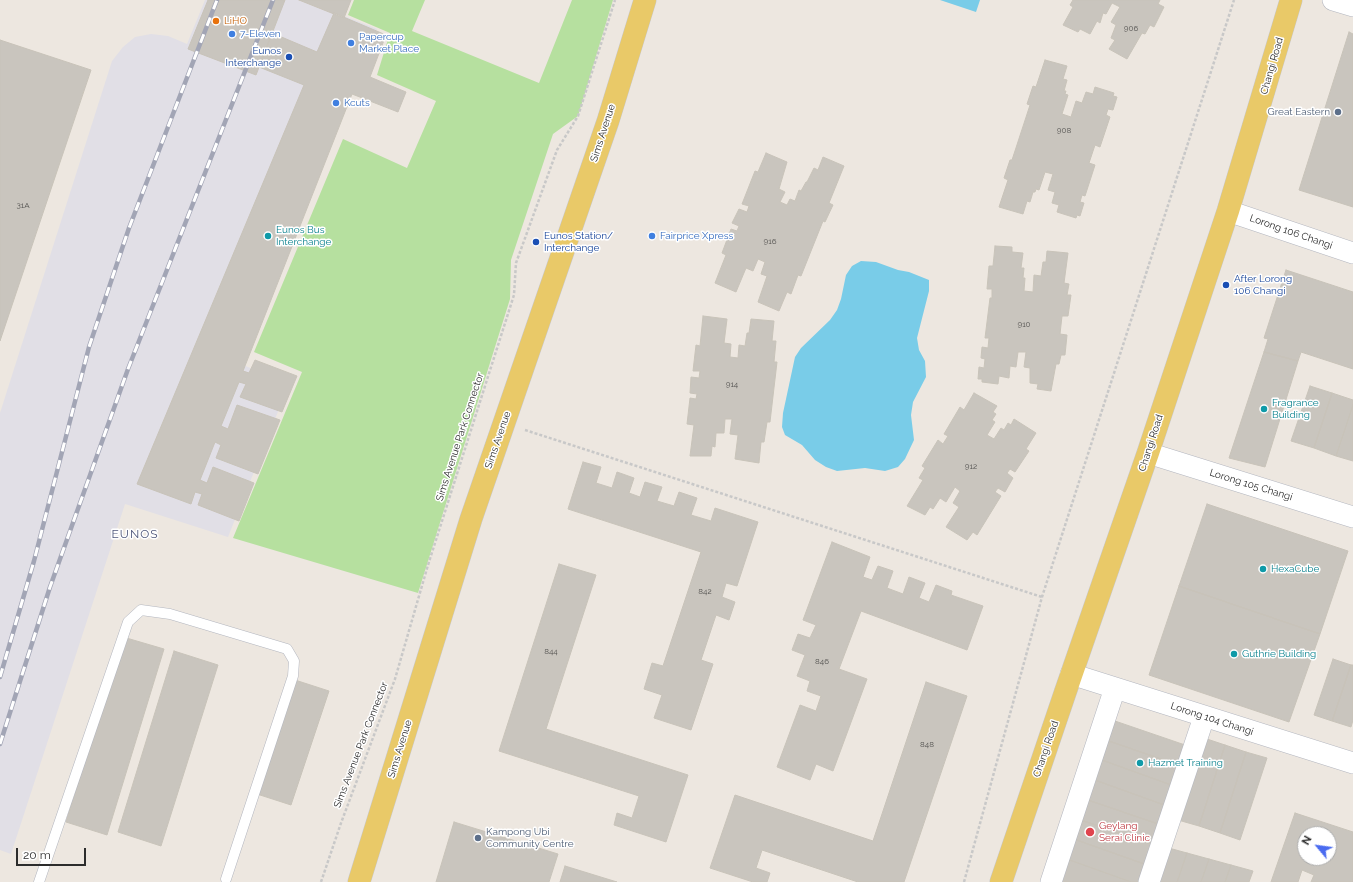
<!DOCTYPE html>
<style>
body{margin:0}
#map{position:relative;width:1353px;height:882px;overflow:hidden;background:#ede7e0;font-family:Raleway,sans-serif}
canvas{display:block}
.north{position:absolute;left:1297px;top:826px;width:40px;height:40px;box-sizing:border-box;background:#fff;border:1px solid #ababab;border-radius:50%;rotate:299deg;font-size:11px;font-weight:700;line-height:16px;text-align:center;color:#2c2c2c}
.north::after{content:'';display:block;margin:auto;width:14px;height:18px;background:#4a6bf0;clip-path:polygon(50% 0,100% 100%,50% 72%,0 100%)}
.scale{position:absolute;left:16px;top:848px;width:70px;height:18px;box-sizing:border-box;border:2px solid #2c2c2c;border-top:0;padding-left:5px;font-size:12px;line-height:14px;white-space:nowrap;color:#2c2c2c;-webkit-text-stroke:3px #fff;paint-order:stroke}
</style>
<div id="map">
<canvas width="1353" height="882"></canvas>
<div class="north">N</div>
<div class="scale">20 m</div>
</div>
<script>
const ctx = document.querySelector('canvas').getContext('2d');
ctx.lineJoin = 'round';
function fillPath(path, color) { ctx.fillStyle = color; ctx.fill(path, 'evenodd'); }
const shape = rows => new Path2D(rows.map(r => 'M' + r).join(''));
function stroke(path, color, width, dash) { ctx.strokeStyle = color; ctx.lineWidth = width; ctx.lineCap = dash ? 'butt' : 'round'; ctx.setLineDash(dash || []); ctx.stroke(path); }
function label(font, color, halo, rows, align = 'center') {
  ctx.font = font + ' Raleway,sans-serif'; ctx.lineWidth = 3; ctx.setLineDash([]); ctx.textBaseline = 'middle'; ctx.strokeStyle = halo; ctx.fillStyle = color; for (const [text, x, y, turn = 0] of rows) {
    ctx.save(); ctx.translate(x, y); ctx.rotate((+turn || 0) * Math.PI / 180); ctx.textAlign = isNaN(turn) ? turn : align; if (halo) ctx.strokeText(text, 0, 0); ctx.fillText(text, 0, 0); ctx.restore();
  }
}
fillPath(shape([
 [205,0,304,0,377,29,243,365,289,384,228,537,125,504,11,854,0,850,0,413,112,61,123,47,135,37,151,34,168,36,187,44]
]), '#e1dfe6');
fillPath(shape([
 [354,0,425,0,412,31,539,83,572,0,613,0,578,116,553,134,511,260,510,299,418,593,233,538,302,372,254,352,343,139,407,168,436,101,377,75,390,33,348,15]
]), '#b6e09f');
fillPath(shape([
 [940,0,980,0,976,12],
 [861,261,876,262,898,270,909,272,929,280,929,291,917,338,919,350,925,361,926,377,913,402,911,415,914,440,905,459,898,467,885,471,865,468,837,471,826,467,815,460,802,445,785,435,782,427,783,413,795,357,801,348,830,320,837,310,841,299,846,275,852,266]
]), '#79cce8');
const building = shape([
 [208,0,285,0,256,75,188,49,208,0],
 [299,0,351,0,344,18,299,0],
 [1073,0,1160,0,1158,4,1164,7,1154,27,1150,25,1145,34,1142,33,1127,59,1109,49,1115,40,1111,38,1116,25,1111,22,1120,7,1112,3,1106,14,1103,13,1100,23,1097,21,1090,34,1080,29,1078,32,1063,25,1073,7,1070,5,1073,0],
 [334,13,386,35,370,77,406,92,398,112,352,94,243,371,249,373,255,360,297,376,282,412,240,397,246,384,239,382,221,426,228,429,237,405,280,420,258,474,216,458,221,445,215,442,200,480,207,483,213,467,254,483,239,521,198,505,202,494,195,492,191,504,137,484,304,85,259,67,272,33,317,52,334,13],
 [1349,32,1353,34,1353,207,1299,190,1349,32],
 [0,40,91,70,0,341,0,40],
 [1045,60,1067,66,1063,79,1067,80,1064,91,1066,91,1065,94,1068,95,1062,114,1071,117,1076,101,1082,103,1086,92,1093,94,1095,87,1114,93,1113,96,1117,97,1113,110,1108,109,1106,115,1110,117,1100,147,1095,145,1089,163,1095,165,1085,196,1082,195,1080,202,1084,203,1080,216,1077,215,1076,218,1057,212,1059,205,1052,203,1055,192,1048,190,1053,174,1045,172,1039,190,1036,189,1035,192,1033,192,1030,202,1027,201,1023,214,999,207,1008,180,1004,178,1010,160,1012,160,1030,105,1027,104,1033,86,1036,87,1045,60],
 [766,153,787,162,779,189,785,192,780,202,787,205,790,199,795,201,799,190,801,191,806,182,807,182,814,168,818,170,823,157,844,166,829,203,833,205,825,222,823,221,801,276,798,275,791,294,787,292,779,311,758,302,767,276,761,274,765,262,758,259,753,271,746,268,736,292,715,283,726,255,722,253,731,229,737,231,739,226,732,223,739,209,747,212,749,206,742,204,755,171,758,172,766,153],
 [995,246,1012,247,1012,252,1023,253,1021,268,1024,268,1023,278,1025,278,1024,291,1033,292,1034,275,1041,276,1043,262,1046,262,1047,251,1068,253,1064,283,1069,284,1067,295,1071,295,1068,316,1062,316,1060,334,1067,335,1065,355,1061,355,1059,364,1056,364,1051,391,1037,389,1038,384,1030,383,1030,368,1024,367,1026,352,1018,352,1016,367,1010,366,1009,378,999,376,998,384,982,382,982,379,978,379,979,367,984,368,985,359,981,358,982,347,988,348,989,338,985,338,990,298,992,298,992,289,987,289,989,266,993,266,995,246],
 [1286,270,1353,292,1353,369,1301,352,1298,361,1264,352,1268,339,1264,338,1286,270],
 [703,316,727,319,724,343,731,344,730,357,738,358,739,345,745,346,747,333,749,333,751,319,774,321,772,341,776,341,774,362,777,362,770,422,767,422,764,442,761,442,759,463,735,459,738,435,730,434,732,419,725,419,724,433,716,433,715,447,712,446,711,456,690,456,694,425,687,424,690,398,696,399,697,394,690,393,691,377,699,378,700,371,693,371,696,345,700,346,703,316],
 [1264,352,1298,361,1265,467,1229,458,1264,352],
 [1310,386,1332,393,1314,448,1291,441,1310,386],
 [974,393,997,406,993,412,996,414,992,420,995,422,987,435,994,439,1001,428,1004,430,1008,423,1011,425,1014,419,1036,433,1026,449,1029,451,1015,472,1010,469,1007,473,1013,478,1005,492,998,488,995,492,1001,496,977,535,973,532,967,540,946,527,959,507,953,503,960,491,955,487,946,502,940,498,933,509,930,507,925,515,907,506,923,480,919,478,925,468,922,466,938,440,943,444,948,436,944,434,960,407,964,410,974,393],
 [1332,393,1353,400,1353,405,1336,456,1314,448,1332,393],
 [1353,405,1353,461,1336,456,1353,405],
 [583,462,601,467,596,483,612,488,617,472,634,478,629,493,640,497,645,482,662,487,657,501,674,506,679,492,697,498,691,515,711,521,715,508,758,522,737,586,726,583,722,597,735,602,729,620,716,615,701,660,713,664,691,730,654,718,662,695,644,689,652,663,663,666,701,552,568,509,583,462],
 [1207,504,1348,551,1320,634,1179,586,1207,504],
 [832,542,870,557,863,577,872,580,878,566,893,571,887,588,903,594,909,577,925,583,919,598,929,602,936,585,952,591,951,595,983,606,967,650,861,611,839,669,867,679,833,771,816,764,810,780,777,767,800,705,816,711,821,696,807,691,810,681,797,676,805,655,792,650,798,634,810,638,816,625,803,620,832,542],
 [559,564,596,575,546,729,688,775,666,842,614,825,617,813,632,818,639,796,499,751,559,564],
 [1179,586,1320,634,1289,722,1149,675,1179,586],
 [123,637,164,649,107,835,66,822,123,637],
 [174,651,218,665,161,846,118,832,174,651],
 [1333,659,1351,665,1332,721,1314,715,1333,659],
 [1351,665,1353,665,1353,720,1351,727,1332,721,1351,665],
 [295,680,329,691,291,805,257,794,295,680],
 [926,682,967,696,904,882,858,882,762,850,756,868,770,873,767,882,753,882,710,868,735,795,873,841,926,682],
 [1112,720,1188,746,1181,766,1106,740,1112,720],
 [1204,738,1225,745,1199,826,1178,820,1204,738],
 [1106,740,1181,766,1174,786,1099,759,1106,740],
 [1225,745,1246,752,1220,833,1199,826,1225,745],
 [1246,752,1267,758,1240,840,1220,833,1246,752],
 [1099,759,1174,786,1167,806,1092,779,1099,759],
 [1092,779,1167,806,1161,825,1085,799,1092,779],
 [1085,799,1161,825,1154,845,1078,819,1085,799],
 [1295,813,1353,832,1353,882,1311,882,1314,875,1302,870,1298,882,1271,882,1295,813],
 [1305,834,1329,834,1329,858,1305,858,1305,834],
 [1078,819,1154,845,1147,865,1071,838,1078,819],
 [454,822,558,854,549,882,436,882,454,822],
 [1071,838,1147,865,1141,882,1131,882,1064,858,1071,838],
 [1165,847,1187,853,1177,882,1153,882,1165,847],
 [1187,853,1209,859,1201,882,1177,882,1187,853],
 [1064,858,1131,882,1064,882,1057,879,1064,858],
 [1209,859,1231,865,1225,882,1201,882,1209,859],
 [1231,865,1253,871,1249,882,1225,882,1231,865],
 [565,866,617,882,560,882,565,866]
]);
fillPath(building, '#c9c5be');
stroke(building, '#c8c3b9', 1);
const service = shape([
 [39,882,128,622,141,610,170,614,287,649,294,661,293,676,226,879]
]);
const minor = shape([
 [1333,0,1353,6],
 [1228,211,1353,253],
 [1148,453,1353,517],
 [1071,674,1353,763],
 [1051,882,1115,688],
 [1149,882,1204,717]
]);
const primary = shape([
 [359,882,471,519,608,121,645,0],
 [1001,882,1065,693,1148,453,1228,211,1291,0]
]);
stroke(service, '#b3b6bf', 11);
stroke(minor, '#b3b6bf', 22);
stroke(primary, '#c8c8c8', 23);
stroke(shape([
 [525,430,1042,597],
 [321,882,341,823,395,679,428,565,514,295,516,263,557,150,578,116,615,0],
 [964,882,1042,597,1234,0]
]), '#c8c8c8', 2.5, [3, 2]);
stroke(service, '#fff', 10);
stroke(minor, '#fff', 21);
stroke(primary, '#e9c968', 22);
const rail = shape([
 [0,677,34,561,89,347,129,228,217,0],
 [0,744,50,587,128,369,273,0]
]);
stroke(rail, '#a2a5b5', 4.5);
stroke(rail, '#fff', 3, [9]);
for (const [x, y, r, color] of [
 [216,21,4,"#e8710a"],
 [232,34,4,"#3f7fe0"],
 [351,43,4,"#3f7fe0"],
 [289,57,4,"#1a4fb4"],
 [336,103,4,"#3f7fe0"],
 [1338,112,4,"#5c6f8a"],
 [268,236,4,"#0f9aa8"],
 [652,236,4,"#3f7fe0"],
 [536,242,4,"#1a4fb4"],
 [1226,285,4,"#1a4fb4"],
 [1264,409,4,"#0f9aa8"],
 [1263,569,4,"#0f9aa8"],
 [1234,654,4,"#0f9aa8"],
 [1140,763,4,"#0f9aa8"],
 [1090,832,5,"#e0444e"],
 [478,838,4,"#5c6f8a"]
]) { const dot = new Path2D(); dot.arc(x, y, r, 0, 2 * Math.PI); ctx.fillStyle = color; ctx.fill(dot); stroke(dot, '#fff', 1.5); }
label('8px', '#535250', null, [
 ["906",1131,29],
 ["908",1064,131],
 ["31A",23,206],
 ["916",770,242],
 ["910",1024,325],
 ["914",732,385],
 ["912",971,467],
 ["842",705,592],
 ["844",551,652],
 ["846",822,662],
 ["848",927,745]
]);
label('10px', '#c56008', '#fff', [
 ["LiHO",224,21]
], 'left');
label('10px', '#366cbe', '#fff', [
 ["7-Eleven",240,34],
 ["Papercup",359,37],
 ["Market Place",359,49],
 ["Kcuts",344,103],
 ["Fairprice Xpress",660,236]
], 'left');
label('10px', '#164399', '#fff', [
 ["Eunos",281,51,"right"],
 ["Interchange",281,63,"right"],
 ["Eunos Station/",544,236],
 ["Interchange",544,248],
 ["After Lorong",1234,279],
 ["106 Changi",1234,291]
], 'left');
label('10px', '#2c2c2c', '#fff', [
 ["Changi Road",1272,66,-74],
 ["Sims Avenue",603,133,-72],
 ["Lorong 106 Changi",1291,232,19],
 ["Sims Avenue Park Connector",460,437,-72],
 ["Sims Avenue",498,440,-71],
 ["Changi Road",1151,443,-72],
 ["Lorong 105 Changi",1251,485,17],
 ["Lorong 104 Changi",1212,719,18],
 ["Sims Avenue Park Connector",361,745,-69],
 ["Sims Avenue",400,749,-73],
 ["Changi Road",1046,749,-71]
]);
label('10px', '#4e5e75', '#fff', [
 ["Great Eastern",1330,112],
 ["Kampong Ubi",486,832,"left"],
 ["Community Centre",486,844,"left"]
], 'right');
label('10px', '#0d838f', '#fff', [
 ["Eunos Bus",276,230],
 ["Interchange",276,242],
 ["Fragrance",1272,403],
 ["Building",1272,415],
 ["HexaCube",1271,569],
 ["Guthrie Building",1242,654],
 ["Hazmet Training",1148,763]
], 'left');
label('10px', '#be3a42', '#fff', [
 ["Geylang",1099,826],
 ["Serai Clinic",1099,838]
], 'left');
ctx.letterSpacing = '1px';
label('12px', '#4f577b', '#fff', [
 ["EUNOS",135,534]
]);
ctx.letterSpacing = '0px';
</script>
